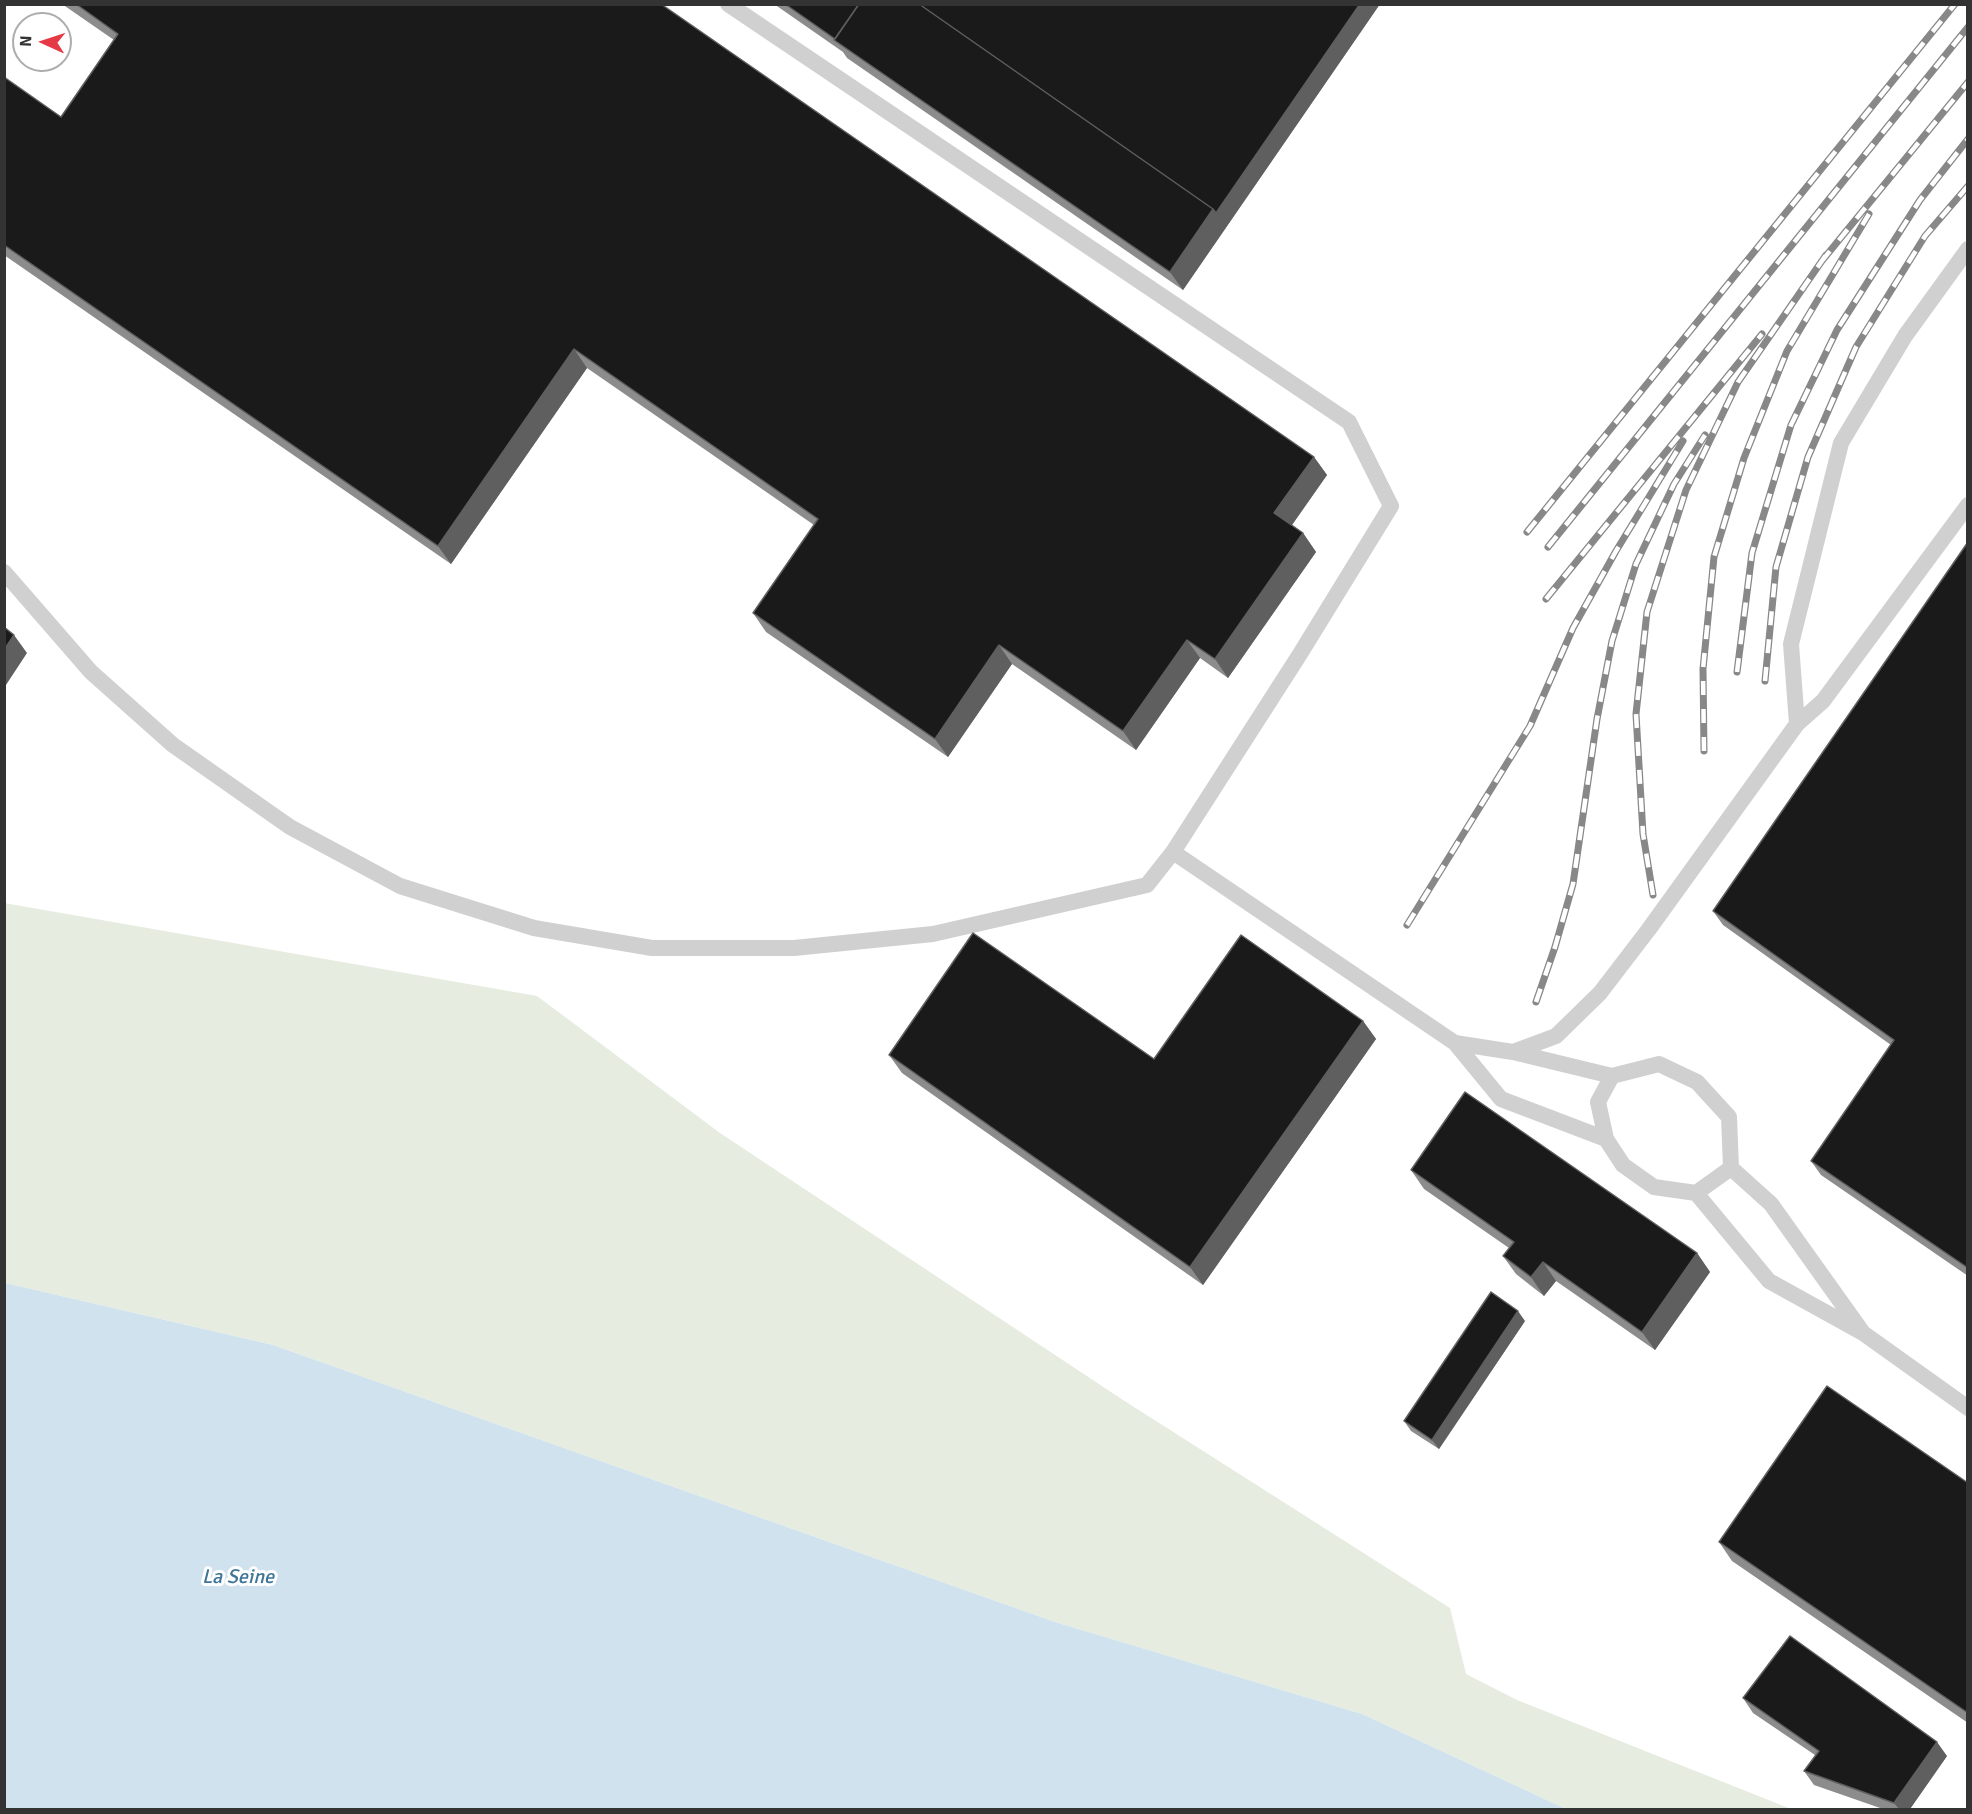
<!DOCTYPE html>
<style>
body{margin:0}
#map{position:relative;width:1972px;height:1814px;overflow:hidden;background:#fff;font-family:Signika,sans-serif}
canvas{display:block}
.frame{position:absolute;inset:0;border:6px solid #333;pointer-events:none}
.north{position:absolute;left:12px;top:12px;width:60px;height:60px;box-sizing:border-box;background:#fff;border:2px solid #adadad;border-radius:50%;rotate:273deg;font-size:16px;font-weight:700;line-height:24px;text-align:center;color:#333}
.north::after{content:'';display:block;margin:auto;width:21px;height:27px;background:#e63946;clip-path:polygon(50% 0,100% 100%,50% 72%,0 100%)}
</style>
<div id="map">
<canvas width="1972" height="1814"></canvas>
<div class="frame"></div>
<div class="north">N</div>
</div>
<script>
const ctx = document.querySelector('canvas').getContext('2d');
ctx.lineJoin = 'round';
function fillPath(path, color) { ctx.fillStyle = color; ctx.fill(path, 'evenodd'); }
const shape = rows => new Path2D(rows.map(r => 'M' + r).join(''));
function stroke(path, color, width, dash) { ctx.strokeStyle = color; ctx.lineWidth = width; ctx.lineCap = dash ? 'butt' : 'round'; ctx.setLineDash(dash || []); ctx.stroke(path); }
function label(font, color, halo, rows, align = 'center') {
  ctx.font = font + ' Signika,sans-serif'; ctx.lineWidth = 6; ctx.setLineDash([]); ctx.textBaseline = 'middle'; ctx.strokeStyle = halo; ctx.fillStyle = color; for (const [text, x, y, turn = 0] of rows) {
    ctx.save(); ctx.translate(x, y); ctx.rotate((+turn || 0) * Math.PI / 180); ctx.textAlign = isNaN(turn) ? turn : align; if (halo) ctx.strokeText(text, 0, 0); ctx.fillText(text, 0, 0); ctx.restore();
  }
}
fillPath(shape([
 [4,903,537,996,720,1133,1123,1400,1450,1608,1466,1674,1517,1700,1791,1809,1566,1809,1362,1714,1055,1622,273,1345,5,1283]
]), '#e6ecdf');
fillPath(shape([
 [5,1283,273,1345,1055,1622,1362,1714,1566,1809,5,1809]
]), '#cfe2ee');
stroke(shape([
 [1968,249,1905,336,1841,443,1791,644,1797,724,1823,701,1968,505],
 [4,572,91,672,173,745,290,827,400,886,534,928,652,948,794,948,933,934,1147,885,1173,852,1300,654,1391,506,1349,422,728,4],
 [1173,852,1455,1043],
 [1513,1052,1556,1036,1600,993,1649,929,1797,724],
 [1606,1139,1501,1099,1455,1043,1513,1052,1612,1076,1659,1064,1697,1082,1729,1117,1731,1168,1696,1193,1654,1187,1623,1165,1606,1139,1598,1102,1612,1076],
 [1696,1193,1769,1281,1863,1333,1771,1204,1731,1168],
 [1863,1333,1968,1408]
]), '#d0d0d0', 16);
const rail = shape([
 [1821,262,1968,82],
 [1527,532,1955,4],
 [1548,547,1968,27],
 [1546,599,1762,334],
 [1737,672,1752,553,1791,425,1837,330,1920,200,1968,139],
 [1765,681,1776,567,1808,457,1856,347,1925,236,1968,186],
 [1704,751,1703,669,1714,557,1744,458,1787,351,1869,214],
 [1653,895,1643,834,1636,714,1647,612,1686,490,1738,382,1826,255],
 [1407,925,1530,726,1573,628,1616,551,1683,441],
 [1536,1002,1555,947,1573,884,1597,719,1612,641,1636,564,1674,484,1705,435]
]);
stroke(rail, '#888', 7);
stroke(rail, '#fff', 4.5, [14]);
fillPath(shape([
 [62,4,661,4,1314,457,1327,475,1292,525,1303,533,1316,552,1228,678,1200,658,1136,750,1012,664,948,757,766,632,753,613,814,525,587,368,451,564,4,255,4,77,61,117,114,40],
 [774,4,1380,4,1183,290,847,58,843,52],
 [1968,542,1968,1276,1821,1175,1811,1161,1891,1045,1723,925,1713,911],
 [1363,1021,1376,1039,1203,1285,902,1073,889,1055,1154,1059],
 [1411,1170,1697,1253,1710,1272,1655,1350,1556,1281,1544,1296,1516,1274,1503,1256,1509,1248,1424,1189],
 [1525,1321,1439,1449,1411,1431,1404,1421],
 [1968,1483,1968,1723,1732,1561,1719,1542],
 [1743,1698,1947,1756,1910,1809,1883,1809,1814,1785,1804,1771,1815,1755,1753,1713]
]), '#8c8c8c');
fillPath(shape([
 [1360,4,1380,4,1183,290,1170,272,1213,209],
 [574,349,587,368,451,564,438,546],
 [1314,457,1327,475,1287,532,1274,513],
 [1303,533,1316,552,1228,678,1215,659],
 [14,635,27,653,4,688,4,650],
 [1187,640,1200,658,1136,750,1123,731],
 [999,645,1012,664,948,757,935,739],
 [1363,1021,1376,1039,1203,1285,1190,1267],
 [1697,1253,1710,1272,1655,1350,1642,1332],
 [1543,1262,1556,1281,1544,1296,1531,1277],
 [1518,1311,1525,1321,1439,1449,1432,1440],
 [1937,1742,1947,1756,1910,1809,1899,1809,1894,1803]
]), '#5f5f5f');
const building = shape([
 [76,4,661,4,1314,457,1274,513,1303,533,1215,659,1187,640,1123,731,999,645,935,739,753,613,818,519,574,349,438,546,4,245,4,77,61,117,118,34,76,4],
 [785,4,859,4,835,39,785,4],
 [859,4,919,4,1213,209,1170,272,834,40,859,4],
 [919,4,1360,4,1216,213,1213,209,919,4],
 [1968,542,1968,1268,1811,1161,1894,1040,1713,911,1968,542],
 [4,627,14,635,4,650,4,627],
 [973,933,1154,1059,1241,935,1363,1021,1190,1267,889,1055,973,933],
 [1465,1092,1697,1253,1642,1332,1543,1262,1531,1277,1503,1256,1514,1242,1411,1170,1465,1092],
 [1491,1292,1518,1311,1432,1440,1404,1421,1491,1292],
 [1827,1386,1968,1483,1968,1713,1719,1542,1827,1386],
 [1790,1636,1937,1742,1894,1803,1804,1771,1819,1751,1743,1698,1790,1636]
]);
fillPath(building, '#1a1a1a');
stroke(building, '#5f5f5f', 1.5);
label('italic 20px', '#3f7597', '#fff', [
 ["La Seine",238,1578]
]);
</script>
